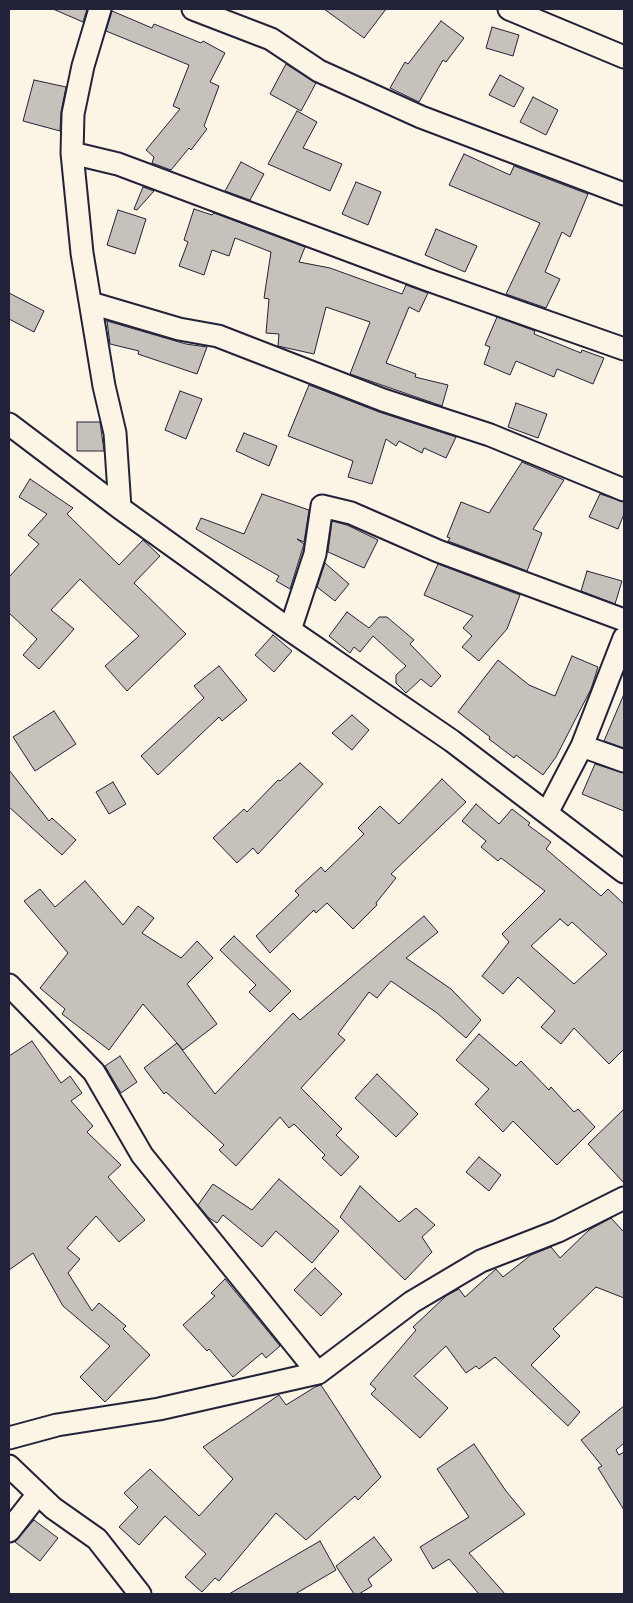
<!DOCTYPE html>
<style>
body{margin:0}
#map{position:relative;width:633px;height:1603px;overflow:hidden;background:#fcf5e5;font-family:Caveat,sans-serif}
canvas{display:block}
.frame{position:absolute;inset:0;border:10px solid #22223b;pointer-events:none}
</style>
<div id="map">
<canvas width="633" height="1603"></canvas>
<div class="frame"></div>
</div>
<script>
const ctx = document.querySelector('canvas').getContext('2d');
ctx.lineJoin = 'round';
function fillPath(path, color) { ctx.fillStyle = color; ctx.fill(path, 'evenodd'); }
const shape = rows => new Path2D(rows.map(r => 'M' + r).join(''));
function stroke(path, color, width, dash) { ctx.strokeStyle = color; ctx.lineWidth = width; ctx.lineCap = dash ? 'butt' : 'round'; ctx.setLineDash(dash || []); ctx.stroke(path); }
const building = shape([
 [53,9,87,9,83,22,53,9],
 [324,9,386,9,364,38,324,9],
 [112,11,152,28,154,24,201,43,203,41,225,53,210,82,219,86,204,126,207,129,191,150,189,148,171,170,152,163,154,157,146,150,180,109,173,106,189,65,106,31,112,11],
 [441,21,464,38,446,62,443,60,419,102,390,88,405,62,408,64,441,21],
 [492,27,519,35,513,56,486,48,492,27],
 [286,64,316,83,301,111,270,94,286,64],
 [500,75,524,88,514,107,489,95,500,75],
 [34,80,66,87,61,112,60,131,23,121,34,80],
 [533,97,558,110,546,135,520,122,533,97],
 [297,111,317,122,303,148,342,164,330,191,268,164,297,111],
 [464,154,510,175,514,166,588,194,570,237,562,232,545,272,560,279,546,308,506,294,540,223,449,185,464,154],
 [241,162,264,174,250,200,225,191,241,162],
 [356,182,381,192,368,225,342,214,356,182],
 [143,187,154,191,137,210,134,209,143,187],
 [194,209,212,215,214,213,305,247,299,262,330,268,402,294,406,285,428,293,419,312,409,307,386,363,416,374,415,377,448,385,442,406,350,374,370,322,326,307,314,354,278,346,279,334,266,333,269,299,264,298,271,252,235,238,229,256,212,250,204,275,179,266,188,242,184,240,194,209],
 [118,210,146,219,135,254,107,245,118,210],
 [436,229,477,246,465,272,425,255,436,229],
 [9,293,44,311,34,332,9,319,9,293],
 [497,317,535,331,534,334,581,353,582,350,604,358,593,384,557,369,554,377,516,361,510,375,484,364,490,347,485,345,497,317],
 [107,321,186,344,207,347,197,374,138,354,139,351,110,344,107,321],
 [309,385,379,412,456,437,446,458,424,448,422,453,399,441,396,446,386,439,372,484,348,477,353,461,288,436,309,385],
 [180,391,202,399,186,439,165,430,180,391],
 [516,403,547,414,538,438,508,427,516,403],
 [77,422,100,422,104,451,77,451,77,422],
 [244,433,277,446,269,466,236,451,244,433],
 [522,462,564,480,533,529,542,533,527,571,448,541,450,538,447,537,461,502,489,513,522,462],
 [30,479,73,508,67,514,119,565,143,540,160,556,134,583,186,634,127,691,105,666,139,636,80,579,51,610,74,629,39,669,23,655,37,639,9,613,9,577,39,544,28,535,47,514,19,497,30,479],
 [262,494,309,510,304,542,297,539,304,544,290,589,276,581,279,576,196,529,201,518,244,534,262,494],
 [600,494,624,502,624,514,618,529,589,517,600,494],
 [332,521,347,525,378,540,364,568,328,552,332,521],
 [325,563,349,584,335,601,317,587,325,563],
 [438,564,520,595,507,629,479,661,462,647,472,636,463,628,473,616,424,595,438,564],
 [587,571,622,581,615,604,581,591,587,571],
 [347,612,369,628,379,617,387,617,414,640,410,644,441,676,431,687,421,679,406,693,396,683,396,675,406,666,373,636,360,652,354,647,350,653,329,636,347,612],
 [273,635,292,651,274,672,255,655,273,635],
 [572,656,598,667,591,689,556,757,543,775,516,755,514,758,489,739,490,737,458,712,498,660,529,685,555,696,572,656],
 [219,666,247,700,222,721,219,717,158,775,141,756,204,698,194,686,219,666],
 [624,694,624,748,604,741,624,694],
 [54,711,76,744,35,771,13,737,54,711],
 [352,715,369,730,352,750,332,733,352,715],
 [300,763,323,784,258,854,253,848,237,863,213,838,244,809,247,812,278,780,280,781,300,763],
 [595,764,624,773,624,811,582,794,595,764],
 [9,770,49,821,52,818,76,840,62,855,9,807,9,770],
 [442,779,466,802,391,874,396,878,376,903,377,905,353,929,327,903,316,913,314,910,270,953,256,936,299,895,295,891,321,867,325,872,364,834,358,828,380,806,399,824,442,779],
 [113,782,126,804,109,814,96,792,113,782],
 [476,804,499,824,512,809,530,823,528,825,551,842,546,849,601,896,608,889,624,904,624,1049,609,1064,574,1028,561,1044,541,1027,555,1011,518,977,503,994,482,976,509,942,502,934,545,891,501,858,498,861,481,847,486,841,462,821,476,804],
 [560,919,568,926,572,922,607,954,574,984,531,946,560,919],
 [85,881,123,925,138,906,154,918,142,933,181,958,197,941,213,958,187,984,217,1024,183,1050,143,1004,109,1050,62,1014,65,1009,40,988,68,953,24,901,40,889,55,907,85,881],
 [424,916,438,932,406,958,451,989,481,1020,466,1038,437,1013,391,981,377,998,369,992,338,1034,345,1040,301,1088,342,1129,336,1135,359,1157,341,1176,322,1158,325,1155,294,1124,289,1128,280,1117,236,1166,219,1150,224,1145,166,1092,164,1094,144,1068,177,1043,215,1094,293,1013,300,1020,424,916],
 [234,936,291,991,270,1012,249,992,256,985,220,950,234,936],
 [479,1034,516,1066,521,1061,549,1090,551,1087,574,1112,578,1109,595,1127,557,1165,513,1121,503,1132,475,1104,489,1089,456,1060,479,1034],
 [32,1041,61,1083,70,1076,82,1093,71,1101,93,1126,87,1132,121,1165,108,1177,145,1220,119,1242,96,1216,67,1248,80,1259,68,1273,92,1311,99,1303,126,1326,123,1329,150,1355,105,1402,80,1377,110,1346,63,1306,33,1253,9,1270,9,1056,32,1041],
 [120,1056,137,1082,121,1093,105,1066,120,1056],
 [377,1074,418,1114,396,1137,355,1098,377,1074],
 [624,1109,624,1183,588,1144,624,1109],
 [479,1157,501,1175,489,1191,466,1172,479,1157],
 [279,1179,339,1231,312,1263,276,1231,262,1247,223,1215,217,1223,209,1218,198,1205,213,1184,252,1210,279,1179],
 [360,1186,399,1222,416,1208,435,1225,422,1237,432,1252,405,1280,340,1217,360,1186],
 [611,1218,624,1232,624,1298,596,1287,553,1329,560,1336,531,1365,580,1412,568,1426,495,1357,479,1369,476,1366,466,1373,446,1346,414,1376,448,1408,420,1438,371,1394,376,1389,370,1384,416,1330,413,1327,446,1296,459,1289,465,1297,496,1269,503,1277,531,1255,551,1247,560,1258,589,1230,611,1218],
 [315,1268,342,1294,321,1316,294,1290,315,1268],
 [225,1279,280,1346,266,1358,262,1353,233,1377,209,1349,207,1351,183,1325,215,1296,211,1293,225,1279],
 [321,1385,381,1477,358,1500,355,1496,306,1540,276,1513,219,1581,215,1578,202,1592,185,1577,206,1554,165,1516,139,1545,119,1527,138,1507,124,1493,150,1469,199,1516,233,1479,203,1447,279,1395,286,1405,315,1387,321,1385],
 [624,1406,624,1443,616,1450,619,1455,624,1452,624,1510,598,1468,602,1466,581,1440,624,1406],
 [474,1444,506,1491,525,1514,469,1553,505,1594,479,1594,449,1559,433,1569,420,1547,469,1517,437,1469,474,1444],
 [34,1520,58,1538,40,1561,15,1542,34,1520],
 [374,1537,392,1560,368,1579,372,1586,359,1594,354,1594,336,1566,374,1537],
 [320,1541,336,1570,295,1594,229,1594,320,1541]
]);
fillPath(building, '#c6c1bb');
stroke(building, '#22223b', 1);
const street = shape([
 [100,9,83,66,73,114,72,153,82,253,104,386,115,433,120,508],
 [193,9,271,39,319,71,421,117,624,194],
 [509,9,624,57],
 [72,153,118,164,428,280,624,349],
 [91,303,179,329,218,336,383,400,490,435,624,490],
 [9,424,120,508,290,630,452,741,624,872],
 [290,630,315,554,322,506,351,513,438,551,624,620],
 [582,746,624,761],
 [547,813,582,746,624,638],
 [9,985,94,1072,142,1155,318,1373],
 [9,1438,57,1425,159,1409,318,1373,412,1302,481,1261,558,1231,624,1198],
 [9,1466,53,1508,97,1539,140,1594],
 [9,1531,38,1494]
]);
stroke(street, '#22223b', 25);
stroke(street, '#fcf5e5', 21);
</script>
